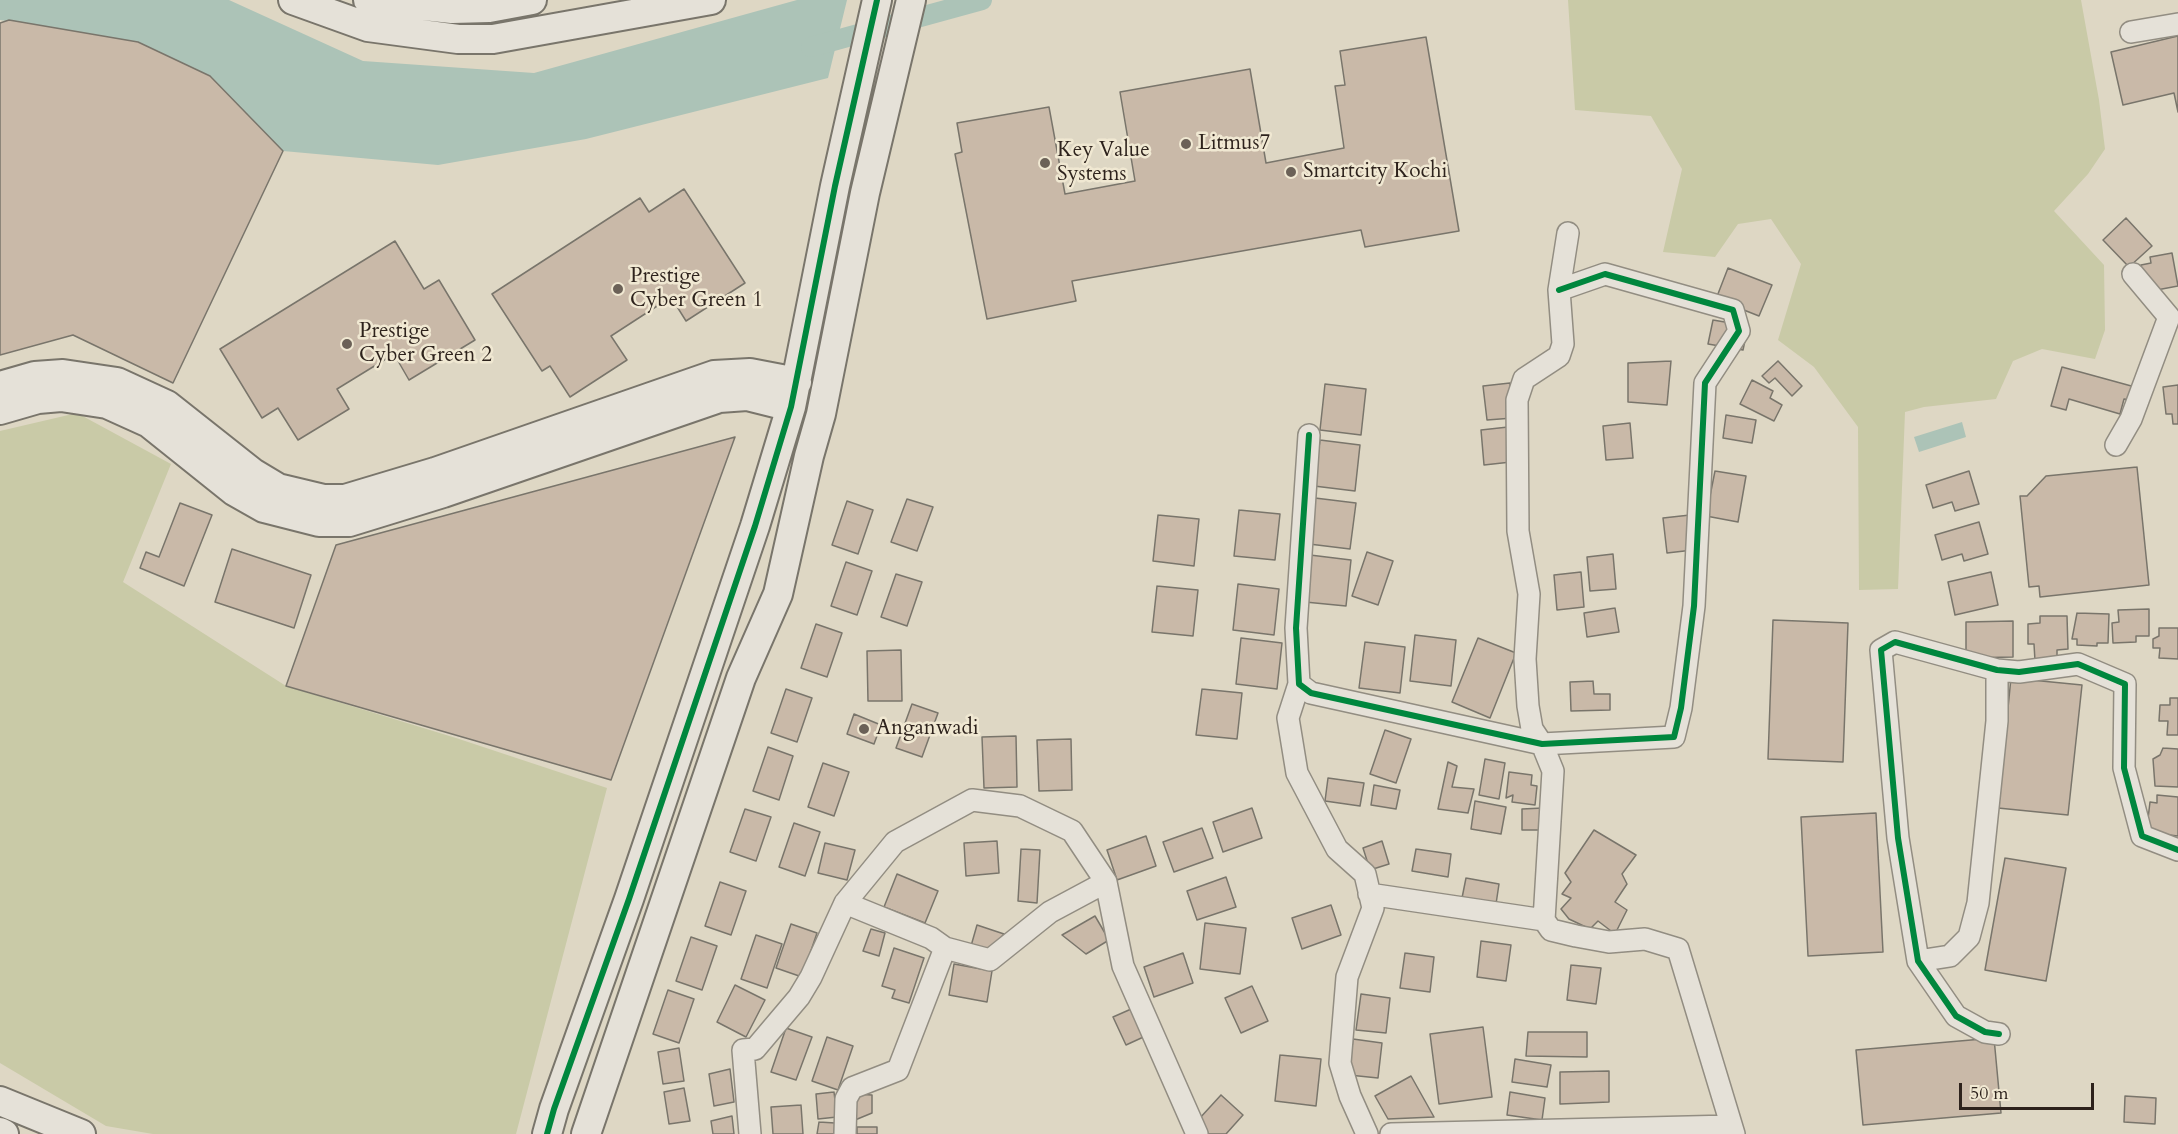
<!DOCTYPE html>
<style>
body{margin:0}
#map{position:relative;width:2178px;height:1134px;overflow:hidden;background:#ded7c4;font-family:Cardo,serif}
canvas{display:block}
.scale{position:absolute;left:1959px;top:1083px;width:135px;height:27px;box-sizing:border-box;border:3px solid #2d221c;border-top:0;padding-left:8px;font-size:18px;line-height:21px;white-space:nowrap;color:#2d221c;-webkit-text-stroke:4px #f0e8d2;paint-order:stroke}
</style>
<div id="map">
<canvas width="2178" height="1134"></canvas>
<div class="scale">50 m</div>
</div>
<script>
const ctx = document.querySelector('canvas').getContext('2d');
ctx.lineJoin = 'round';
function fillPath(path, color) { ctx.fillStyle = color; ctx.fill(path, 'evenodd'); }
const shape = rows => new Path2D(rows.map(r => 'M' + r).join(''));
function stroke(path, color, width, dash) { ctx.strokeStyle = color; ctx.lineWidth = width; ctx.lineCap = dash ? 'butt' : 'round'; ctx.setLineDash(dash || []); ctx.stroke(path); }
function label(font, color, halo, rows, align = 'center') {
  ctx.font = font + ' Cardo,serif'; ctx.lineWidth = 5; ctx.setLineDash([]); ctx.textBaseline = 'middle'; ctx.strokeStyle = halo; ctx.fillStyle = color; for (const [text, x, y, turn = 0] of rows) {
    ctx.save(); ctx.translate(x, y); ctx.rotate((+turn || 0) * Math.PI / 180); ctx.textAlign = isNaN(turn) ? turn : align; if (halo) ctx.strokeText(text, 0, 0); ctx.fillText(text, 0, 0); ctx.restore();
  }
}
fillPath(shape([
 [1568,0,2081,0,2099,100,2105,149,2088,174,2054,211,2104,265,2105,330,2095,359,2042,349,2013,361,1996,399,1924,407,1905,412,1898,589,1859,590,1858,427,1814,367,1778,340,1801,264,1771,219,1738,224,1715,257,1663,252,1682,169,1651,116,1575,110],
 [77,413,171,464,123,582,286,686,456,738,607,788,516,1134,153,1134,106,1126,0,1063,0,431]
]), '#c9caa7');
fillPath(shape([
 [0,0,229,0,363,61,534,73,797,0,847,0,828,78,586,139,438,165,283,151,210,76,138,42,0,20],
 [1962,422,1966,437,1919,452,1914,437]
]), '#acc3b7');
stroke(shape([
 [811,47,982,0]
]), '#acc3b7', 20);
const building = shape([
 [9,20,138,42,210,76,283,151,173,383,73,335,0,355,0,23,9,20],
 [2178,36,2178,112,2174,93,2123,105,2111,52,2178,36],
 [1426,37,1459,231,1365,247,1361,230,1072,281,1076,301,987,319,955,154,962,152,957,123,1049,107,1065,194,1135,181,1120,92,1250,69,1266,163,1344,148,1335,86,1345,85,1340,51,1426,37],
 [684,189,745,283,686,321,671,297,611,336,627,360,570,397,550,366,542,371,492,294,640,198,649,212,684,189],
 [2126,218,2152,246,2129,267,2103,240,2126,218],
 [395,241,424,289,439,280,475,340,409,380,394,354,337,389,349,409,298,440,278,408,262,418,220,349,395,241],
 [2172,253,2178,286,2146,292,2141,265,2151,263,2150,257,2172,253],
 [1728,268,1772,285,1759,316,1716,299,1728,268],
 [1713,320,1748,326,1743,350,1708,344,1713,320],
 [1671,361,1667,405,1628,402,1628,363,1671,361],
 [1778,361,1802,386,1792,396,1775,378,1769,383,1762,376,1778,361],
 [2062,367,2135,387,2131,400,2124,399,2120,414,2069,399,2066,410,2051,406,2062,367],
 [1752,380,1773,391,1770,398,1782,405,1774,421,1740,404,1752,380],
 [1510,383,1513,418,1487,420,1483,386,1510,383],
 [1325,384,1366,389,1361,435,1320,430,1325,384],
 [2178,385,2178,424,2173,424,2172,414,2166,414,2163,387,2178,385],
 [1726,415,1756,420,1752,443,1723,438,1726,415],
 [1630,423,1633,458,1606,460,1603,426,1630,423],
 [1508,427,1511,462,1484,465,1481,430,1508,427],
 [735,437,611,780,286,686,336,545,735,437],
 [1320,440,1360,445,1355,491,1314,486,1320,440],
 [2137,467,2149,585,2040,597,2039,586,2029,587,2020,496,2027,496,2046,476,2137,467],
 [1715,471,1746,476,1738,522,1706,516,1715,471],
 [1969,471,1979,504,1955,511,1952,502,1933,508,1926,485,1969,471],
 [1315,498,1356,503,1350,549,1309,544,1315,498],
 [907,499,933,507,917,551,891,542,907,499],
 [847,501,873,510,858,554,832,545,847,501],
 [180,503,212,515,184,586,140,568,146,552,159,557,180,503],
 [1239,510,1280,514,1275,560,1234,556,1239,510],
 [1158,515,1199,519,1194,566,1153,561,1158,515],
 [1690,515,1693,550,1667,553,1663,518,1690,515],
 [1979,522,1988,554,1964,561,1962,554,1942,560,1935,535,1979,522],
 [232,549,311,575,294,628,215,602,232,549],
 [1367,552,1393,561,1378,605,1352,596,1367,552],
 [1613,554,1616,589,1590,591,1587,557,1613,554],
 [1310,555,1351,560,1346,606,1305,602,1310,555],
 [846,562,872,571,857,615,831,606,846,562],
 [1581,572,1584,607,1557,610,1554,575,1581,572],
 [1991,572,1998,605,1955,615,1948,582,1991,572],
 [896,574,922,582,907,626,881,617,896,574],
 [1238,584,1279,589,1274,635,1233,630,1238,584],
 [1157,586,1198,590,1193,636,1152,632,1157,586],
 [1615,608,1619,632,1587,637,1584,613,1615,608],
 [2149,609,2149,636,2136,636,2136,642,2113,643,2112,623,2119,622,2118,610,2149,609],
 [2077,613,2109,614,2108,643,2097,643,2097,646,2077,645,2077,639,2072,639,2077,613],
 [2040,616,2067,616,2068,649,2057,650,2057,660,2035,661,2034,644,2028,644,2028,624,2040,623,2040,616],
 [1773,620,1848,623,1843,762,1768,759,1773,620],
 [2013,621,2013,657,1966,658,1966,622,2013,621],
 [816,624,842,633,827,677,801,668,816,624],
 [2159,628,2178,628,2178,659,2159,658,2160,648,2153,648,2153,639,2159,636,2159,628],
 [1415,635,1456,640,1451,686,1410,681,1415,635],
 [1241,638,1282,643,1277,689,1236,684,1241,638],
 [1478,638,1516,653,1490,718,1452,702,1478,638],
 [1365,642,1405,647,1400,693,1359,688,1365,642],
 [901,650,902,701,868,701,867,651,901,650],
 [2011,678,2082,685,2068,815,1998,808,2011,678],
 [1593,681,1594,694,1610,694,1610,710,1571,711,1570,682,1593,681],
 [786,689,812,698,797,742,771,733,786,689],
 [1202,689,1242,693,1237,739,1196,735,1202,689],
 [2170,698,2178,698,2178,735,2167,735,2168,721,2159,721,2160,705,2170,705,2170,698],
 [912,704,938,713,922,757,896,748,912,704],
 [854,714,881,725,874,744,847,734,854,714],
 [1385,730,1411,739,1396,783,1370,774,1385,730],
 [1016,736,1017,787,984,788,982,737,1016,736],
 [1071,739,1072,790,1039,791,1037,740,1071,739],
 [768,747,793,756,779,800,753,791,768,747],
 [2163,748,2178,749,2178,787,2155,786,2153,759,2160,755,2163,748],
 [1485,759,1505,763,1499,799,1479,795,1485,759],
 [1448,762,1457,766,1452,787,1474,789,1468,813,1438,809,1448,762],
 [823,763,849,772,834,816,808,807,823,763],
 [1509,772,1532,775,1531,785,1537,786,1535,805,1512,802,1513,795,1506,798,1509,772],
 [1328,778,1364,783,1360,806,1325,801,1328,778],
 [1374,785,1400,790,1396,809,1371,805,1374,785],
 [2157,795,2178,797,2178,836,2152,833,2147,827,2150,802,2157,803,2157,795],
 [1475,801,1506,807,1501,834,1471,829,1475,801],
 [1252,808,1262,838,1223,852,1213,822,1252,808],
 [1543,808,1543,830,1522,830,1522,809,1543,808],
 [745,809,771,817,756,861,730,852,745,809],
 [1876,813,1883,952,1808,956,1801,817,1876,813],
 [794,823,820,832,805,876,779,867,794,823],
 [1202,828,1213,858,1174,872,1163,842,1202,828],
 [1594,830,1636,855,1622,874,1627,884,1615,902,1627,910,1615,934,1598,921,1590,929,1569,919,1561,909,1571,898,1562,894,1571,882,1565,873,1594,830],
 [1146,836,1156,866,1117,880,1107,850,1146,836],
 [997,841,999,873,966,876,964,843,997,841],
 [1382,841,1389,864,1370,870,1363,848,1382,841],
 [825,843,855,850,847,880,818,873,825,843],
 [1021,849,1040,850,1037,903,1018,901,1021,849],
 [1416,849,1451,854,1448,877,1412,871,1416,849],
 [2005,858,2066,868,2046,981,1985,970,2005,858],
 [897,874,938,891,925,923,884,907,897,874],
 [1226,877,1236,907,1197,920,1187,891,1226,877],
 [1466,878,1499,884,1496,904,1462,898,1466,878],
 [720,882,746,891,731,935,705,926,720,882],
 [1331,905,1341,935,1302,949,1292,918,1331,905],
 [1095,916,1109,940,1086,954,1062,935,1095,916],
 [1205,923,1246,928,1240,974,1200,969,1205,923],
 [791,924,817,933,802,977,776,968,791,924],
 [977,925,1004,934,989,952,971,946,977,925],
 [871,929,885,933,879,956,863,951,871,929],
 [756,935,782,944,767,988,741,979,756,935],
 [691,937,717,946,702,990,676,981,691,937],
 [1481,941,1511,945,1506,981,1477,977,1481,941],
 [894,948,924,958,909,1003,892,998,895,990,882,986,894,948],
 [1183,953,1193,983,1154,997,1144,967,1183,953],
 [1405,953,1434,957,1430,992,1400,988,1405,953],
 [954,964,992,971,987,1002,949,995,954,964],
 [1571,965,1601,968,1596,1004,1567,1000,1571,965],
 [735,985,765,1000,746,1037,717,1022,735,985],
 [1252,986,1268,1021,1241,1033,1225,998,1252,986],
 [668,990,694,999,679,1043,653,1034,668,990],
 [1361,994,1390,998,1386,1033,1356,1030,1361,994],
 [1138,1006,1150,1034,1126,1045,1113,1017,1138,1006],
 [1483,1027,1492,1097,1439,1104,1430,1034,1483,1027],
 [786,1028,812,1037,796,1080,771,1072,786,1028],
 [1528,1032,1587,1032,1587,1057,1526,1056,1528,1032],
 [827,1037,853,1046,838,1090,812,1081,827,1037],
 [1994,1038,2001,1113,1863,1125,1856,1050,1994,1038],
 [1353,1039,1382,1043,1378,1078,1349,1075,1353,1039],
 [679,1048,684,1081,663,1084,658,1052,679,1048],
 [1280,1055,1321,1059,1316,1106,1275,1101,1280,1055],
 [1515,1059,1551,1065,1547,1087,1512,1082,1515,1059],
 [730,1069,734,1102,714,1106,709,1074,730,1069],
 [1609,1071,1609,1102,1560,1104,1560,1072,1609,1071],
 [1411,1076,1434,1117,1388,1119,1375,1096,1411,1076],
 [684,1088,690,1121,669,1124,664,1092,684,1088],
 [834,1092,837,1117,818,1119,816,1094,834,1092],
 [1510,1092,1545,1098,1542,1120,1507,1115,1510,1092],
 [855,1094,872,1095,872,1113,855,1120,855,1094],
 [1221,1095,1243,1115,1226,1134,1207,1134,1199,1119,1221,1095],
 [2125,1096,2156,1098,2155,1124,2124,1122,2125,1096],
 [801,1105,803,1134,773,1134,771,1107,801,1105],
 [732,1116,734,1134,713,1134,711,1121,732,1116],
 [819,1122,835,1123,834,1134,817,1134,819,1122],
 [857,1127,877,1127,877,1134,857,1134,857,1127]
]);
fillPath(building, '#c9b9a8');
stroke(building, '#79756b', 1.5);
const street = shape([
 [2131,32,2178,24],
 [1568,233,1559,290,1563,344,1559,356,1524,379,1517,400,1518,531,1529,594,1525,659,1528,706,1532,729,1542,744,1553,771,1544,920,1551,930,1576,936,1609,942,1645,939,1678,949,1734,1134],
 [1309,435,1296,628,1299,684,1311,693,1542,744,1674,737,1681,708,1694,606,1705,383,1739,331,1733,310,1605,274,1559,290],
 [2116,445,2131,419,2169,317,2133,274],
 [1299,684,1288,718,1297,773,1337,849,1365,874,1373,908,1347,977,1340,1063,1350,1096,1367,1134],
 [1369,894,1544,920],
 [945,948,990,960,1050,912,1106,882],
 [1918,961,1950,956,1969,937,1978,903,1997,721,1997,670],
 [1999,1034,1985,1032,1956,1016,1918,961,1898,838,1881,650,1895,642,1997,670,2019,672,2078,664,2125,684,2124,768,2142,836,2178,850],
 [750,1134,743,1050,755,1049,799,997,811,977,845,903,895,842,972,800,1020,806,1072,831,1106,882,1123,966,1197,1134],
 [845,1134,846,1099,852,1088,898,1070,945,948,931,938,845,903],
 [1391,1134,1731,1126]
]);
const secondary = shape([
 [293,0,368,27,458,39,493,39,711,0],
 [368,0,452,9,489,8,532,0],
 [0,386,35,376,63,374,117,382,167,405,253,473,278,488,324,499,345,499,435,472,714,375,750,373,797,382],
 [0,410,38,399,61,397,107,404,149,423,234,491,264,508,319,522,349,522,443,493,719,398,747,396,791,407],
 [0,1101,81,1134],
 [0,1132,4,1134],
 [547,1134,554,1109,629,899,755,526,791,407,835,186,877,0],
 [586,1134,741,678,778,594,809,456,821,414,865,193,911,0]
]);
stroke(street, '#928d82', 24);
stroke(secondary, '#79756b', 32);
stroke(street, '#e5e1d8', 21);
stroke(secondary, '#e5e1d8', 28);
stroke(shape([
 [1309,435,1296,628,1299,684,1311,693,1542,744,1674,737,1681,708,1694,606,1705,383,1739,331,1733,310,1605,274,1559,290],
 [1999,1034,1985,1032,1956,1016,1918,961,1898,838,1881,650,1895,642,1997,670,2019,672,2078,664,2125,684,2124,768,2142,836,2178,850],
 [547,1134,554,1109,629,899,755,526,791,407,835,186,877,0]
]), '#00873e', 6);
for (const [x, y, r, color] of [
 [1186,144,6,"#6b6157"],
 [1045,163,6,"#6b6157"],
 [1291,172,6,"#6b6157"],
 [618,289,6,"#6b6157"],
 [347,344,6,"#6b6157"],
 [864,729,6,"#6b6157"]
]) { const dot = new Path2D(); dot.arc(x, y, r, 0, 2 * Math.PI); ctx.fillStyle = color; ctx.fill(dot); stroke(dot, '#f0e8d2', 2); }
label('21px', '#2d221c', '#f0e8d2', [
 ["Litmus7",1198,144],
 ["Key Value",1057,151],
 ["Systems",1057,175],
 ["Smartcity Kochi",1303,172],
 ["Prestige",630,277],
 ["Cyber Green 1",630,301],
 ["Prestige",359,332],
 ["Cyber Green 2",359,356],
 ["Anganwadi",876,729]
], 'left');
</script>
